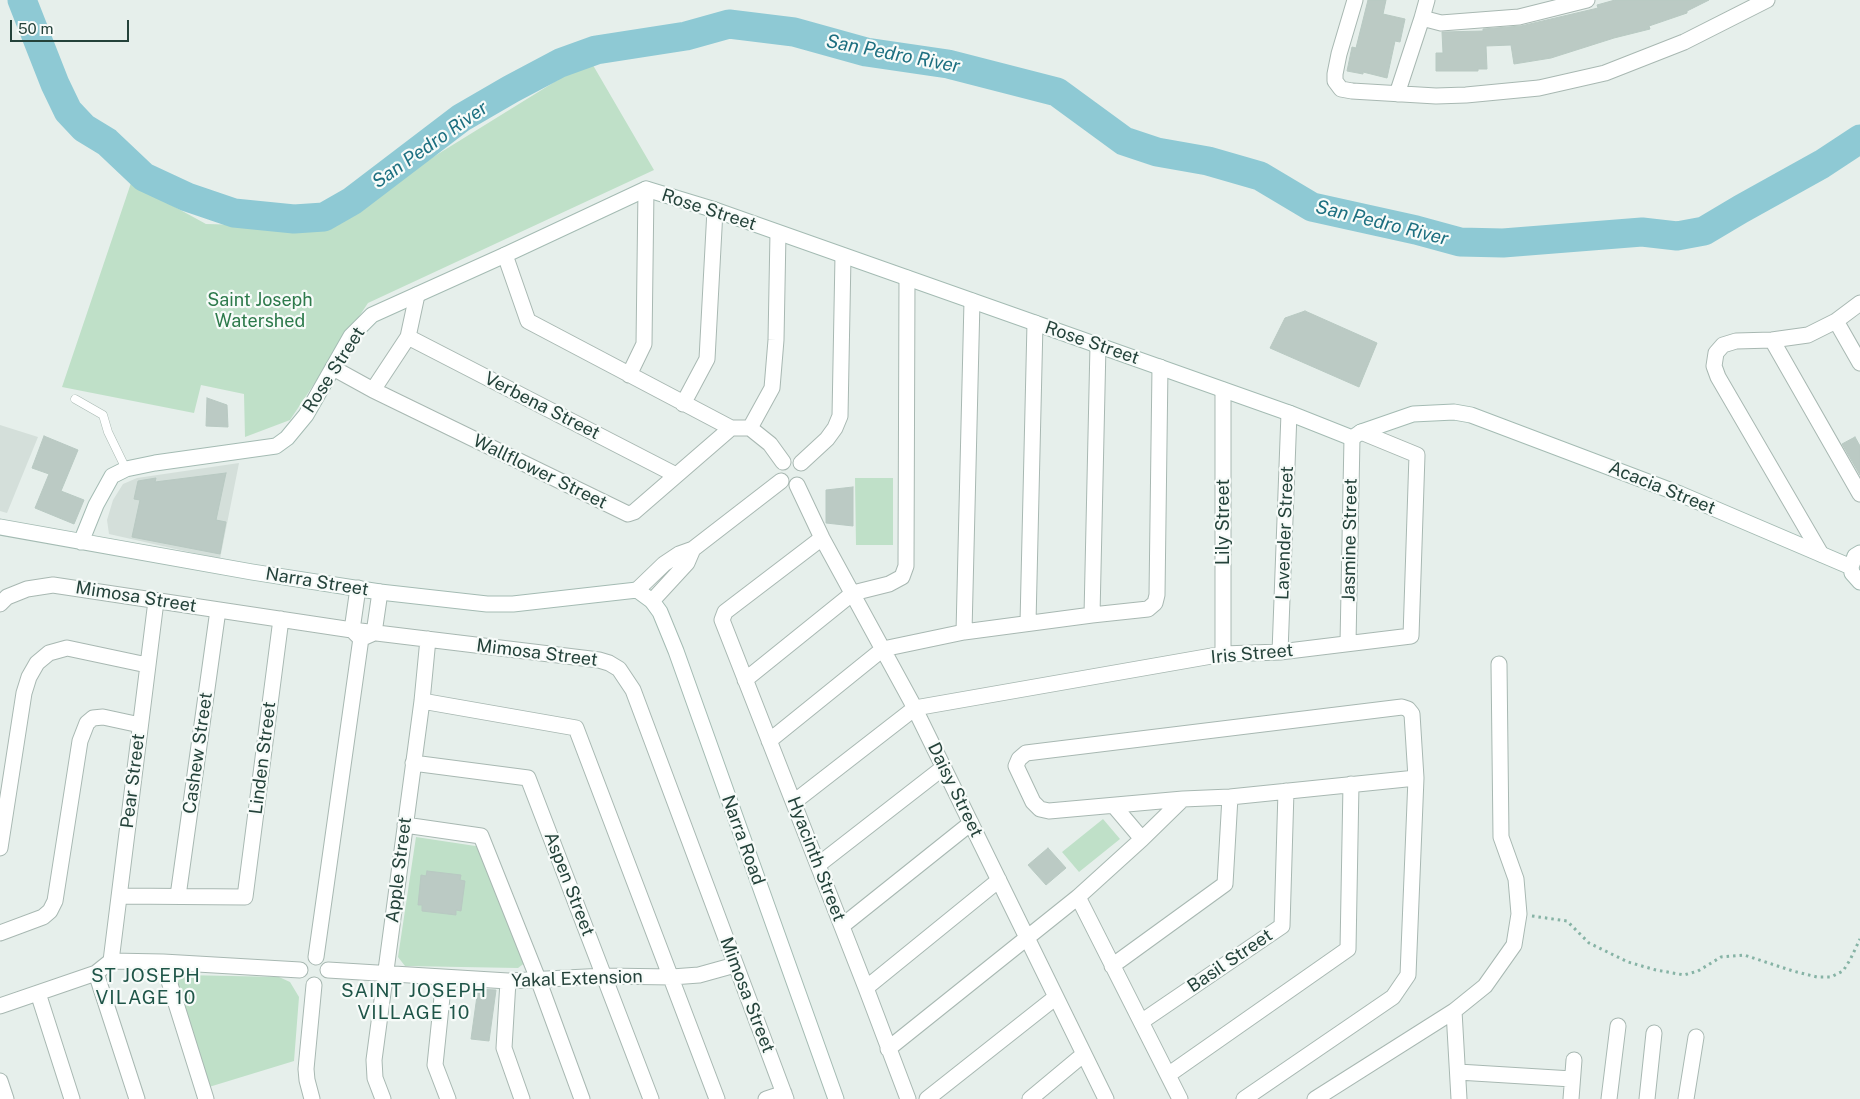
<!DOCTYPE html>
<style>
body{margin:0}
#map{position:relative;width:1860px;height:1099px;overflow:hidden;background:#e6efeb;font-family:"Public Sans",sans-serif}
canvas{display:block}
.scale{position:absolute;left:10px;top:20px;width:119px;height:22px;box-sizing:border-box;border:2px solid #24423a;border-top:0;padding-left:6px;font-size:15px;line-height:18px;white-space:nowrap;color:#24423a;-webkit-text-stroke:4px #f7fbf9;paint-order:stroke}
</style>
<div id="map">
<canvas width="1860" height="1099"></canvas>
<div class="scale">50 m</div>
</div>
<script>
const ctx = document.querySelector('canvas').getContext('2d');
ctx.lineJoin = 'round';
function fillPath(path, color) { ctx.fillStyle = color; ctx.fill(path, 'evenodd'); }
const shape = rows => new Path2D(rows.map(r => 'M' + r).join(''));
function stroke(path, color, width, dash) { ctx.strokeStyle = color; ctx.lineWidth = width; ctx.lineCap = dash ? 'butt' : 'round'; ctx.setLineDash(dash || []); ctx.stroke(path); }
function label(font, color, halo, rows, align = 'center') {
  ctx.font = font + ' "Public Sans",sans-serif'; ctx.lineWidth = 4.5; ctx.setLineDash([]); ctx.textBaseline = 'middle'; ctx.strokeStyle = halo; ctx.fillStyle = color; for (const [text, x, y, turn = 0] of rows) {
    ctx.save(); ctx.translate(x, y); ctx.rotate((+turn || 0) * Math.PI / 180); ctx.textAlign = isNaN(turn) ? turn : align; if (halo) ctx.strokeText(text, 0, 0); ctx.fillText(text, 0, 0); ctx.restore();
  }
}
fillPath(shape([
 [0,425,38,437,7,513,0,511],
 [239,463,220,559,109,534,107,520,113,500,123,484,137,478]
]), '#d4dfda');
fillPath(shape([
 [590,60,654,170,368,303,290,420,245,437,244,394,201,385,194,413,62,387,131,183,206,224,320,227],
 [855,478,893,478,893,545,856,545],
 [1103,819,1120,839,1079,872,1062,852],
 [416,837,482,847,526,962,518,968,405,966,398,957],
 [183,975,279,977,290,982,299,997,294,1061,209,1087,175,984]
]), '#bfe0c8');
stroke(shape([
 [22,0,55,84,68,111,84,128,107,142,144,177,187,197,234,213,294,219,324,217,352,201,461,118,511,89,560,63,596,50,686,36,729,24,794,32,866,52,948,64,1057,92,1124,141,1157,152,1208,161,1260,176,1312,207,1416,230,1460,242,1503,243,1642,232,1677,236,1704,231,1741,209,1822,164,1860,139]
]), '#8ec9d4', 29);
const building = shape([
 [1368,0,1386,0,1383,14,1405,19,1400,42,1395,41,1387,78,1363,72,1363,74,1347,71,1352,47,1356,48,1368,0],
 [1615,0,1709,0,1687,11,1687,13,1649,26,1650,29,1614,38,1551,58,1514,64,1511,45,1486,46,1487,69,1478,69,1478,71,1436,71,1436,53,1443,53,1442,32,1483,31,1483,29,1521,26,1598,8,1597,5,1615,0],
 [1305,311,1377,343,1359,387,1270,348,1285,318,1305,311],
 [207,398,227,405,228,427,206,426,207,398],
 [44,436,78,450,61,491,84,500,74,524,35,508,49,474,32,468,44,436],
 [1855,437,1860,446,1860,475,1842,444,1855,437],
 [226,473,216,520,226,522,220,554,132,537,140,500,134,499,138,481,156,478,155,482,226,473],
 [853,487,853,526,826,523,826,490,853,487],
 [1048,848,1066,868,1046,885,1028,865,1048,848],
 [427,871,461,875,460,880,465,881,461,911,456,910,456,915,422,911,422,905,418,905,421,875,426,876,427,871],
 [478,989,496,990,489,1041,471,1039,478,989]
]);
fillPath(building, '#bbcac4');
stroke(building, '#b8c9c2', 1);
const lane = shape([
 [75,399,103,415,108,432,126,469]
]);
const street = shape([
 [1355,0,1339,54,1335,74,1335,81,1341,89,1352,91,1436,96,1466,95,1539,88,1605,73,1684,42,1767,0],
 [1422,18,1427,0],
 [1397,94,1422,18,1441,23,1519,17,1587,0],
 [505,255,528,321,731,428,750,428,770,444,783,462],
 [1836,321,1860,363],
 [408,337,676,475],
 [1772,340,1860,494],
 [1098,345,1092,615,1148,609,1155,603,1157,595,1160,367],
 [333,368,373,390,628,514,634,512,731,428],
 [629,375,644,344,646,189],
 [373,390,408,337,417,295],
 [1223,390,1223,654],
 [683,404,707,359,715,210],
 [750,428,772,388,776,340,778,233],
 [801,463,827,439,835,428,840,416,843,256],
 [797,485,822,538,911,701,1106,1099],
 [822,538,725,612,722,620,866,988,908,1099],
 [1821,554,1718,377,1714,366,1716,353,1723,345,1736,341,1772,340,1808,335,1836,321,1860,303],
 [637,590,664,564,679,554,693,549,781,481],
 [652,601,687,563,693,549],
 [0,604,7,597,27,589,53,585,352,630,599,660,609,663,619,669,633,690,786,1099],
 [1028,623,1035,323],
 [964,632,972,301],
 [358,636,352,630,358,588],
 [365,637,374,633,380,592],
 [1348,643,1352,438],
 [1280,652,1289,413],
 [745,680,853,593,889,584,902,577,906,566,907,278],
 [422,701,576,728,717,1099],
 [769,741,883,649,964,632,1092,615],
 [413,763,528,778,651,1099],
 [1183,799,1049,811,1040,809,1033,802,1016,766,1019,759,1026,753,1402,707,1408,709,1412,714,1416,778],
 [794,802,915,708,1223,654,1280,652,1411,636,1417,455,1361,432],
 [1114,806,1142,839],
 [405,825,481,836,538,979,582,1099],
 [0,848,24,693,29,677,37,663,49,653,67,648,147,665],
 [818,865,944,767],
 [119,896,245,897,281,619],
 [178,896,218,610],
 [1078,897,1180,1099],
 [842,926,971,823],
 [0,933,43,917,50,911,55,901,80,741,87,723,93,718,103,717,140,725],
 [316,957,361,638],
 [111,961,156,601],
 [163,962,206,1099],
 [1112,966,1225,884,1230,797],
 [328,970,508,981,605,976,672,977,699,975,735,965],
 [96,973,137,1099],
 [444,978,435,1065,448,1099],
 [508,981,504,1048,522,1099],
 [866,988,999,880],
 [38,993,72,1099],
 [0,1006,96,973,111,961,163,962,300,970],
 [1454,1011,1459,1099],
 [1141,1022,1282,926,1286,791],
 [888,1049,1078,897,1142,839,1183,799,1230,797,1416,778,1408,975,1393,997,1244,1099],
 [1458,1072,1572,1079],
 [1168,1075,1348,949,1351,784],
 [0,1081,6,1099],
 [312,1099,307,1080,306,1069,314,985],
 [383,1099,375,1078,374,1060,422,701,428,639],
 [766,1099,784,1093],
 [927,1099,1056,997],
 [1030,1099,1084,1054],
 [1315,1099,1454,1011,1485,986,1514,945,1519,914,1516,879,1501,837,1499,664],
 [1571,1099,1574,1060],
 [1609,1099,1618,1026],
 [1647,1099,1654,1033],
 [1686,1099,1696,1037]
]);
const secondary = shape([
 [0,527,252,572,380,592,487,604,513,604,637,590,652,601,660,612,676,651,836,1099],
 [81,542,96,505,112,476,126,469,155,463,276,446,287,438,306,415,351,336,372,315,505,255,646,189,715,210,1035,323,1289,413,1352,438,1361,432,1413,414,1454,412,1471,415,1680,494,1851,567],
 [1860,553,1855,556,1851,567,1852,573,1860,582]
]);
stroke(lane, '#a8b8b2', 9);
stroke(street, '#a8b8b2', 17);
stroke(secondary, '#a4bbb3', 17);
stroke(shape([
 [1532,916,1567,921,1589,943,1628,962,1656,970,1684,975,1698,971,1721,957,1744,955,1793,971,1817,977,1831,977,1843,971,1850,960,1860,939]
]), '#86b3a5', 3, [2.5, 4]);
stroke(lane, '#fff', 8);
stroke(street, '#fff', 15);
stroke(secondary, '#fff', 15);
label('18px', '#24423a', '#f7fbf9', [
 ["Rose Street",709,210,18],
 ["Rose Street",1092,343,19],
 ["Rose Street",334,370,-57],
 ["Verbena Street",542,406,27],
 ["Wallflower Street",540,472,26],
 ["Acacia Street",1662,488,22],
 ["Lily Street",1223,522,-90],
 ["Lavender Street",1285,533,-88],
 ["Jasmine Street",1350,540,-89],
 ["Narra Street",317,582,9],
 ["Mimosa Street",136,597,9],
 ["Mimosa Street",537,653,7],
 ["Iris Street",1252,654,-5],
 ["Cashew Street",198,753,-82],
 ["Linden Street",263,758,-83],
 ["Pear Street",133,781,-83],
 ["Daisy Street",955,790,64],
 ["Narra Road",743,840,70],
 ["Hyacinth Street",816,859,69],
 ["Apple Street",399,870,-83],
 ["Aspen Street",569,884,69],
 ["Basil Street",1230,961,-34],
 ["Yakal Extension",577,979,-2],
 ["Mimosa Street",747,995,69]
]);
label('18px', '#2d7a4b', '#f7fbf9', [
 ["Saint Joseph",260,300],
 ["Watershed",260,321]
]);
label('italic 19px', '#1c6f80', '#f7fbf9', [
 ["San Pedro River",893,54,11],
 ["San Pedro River",430,145,-35],
 ["San Pedro River",1382,223,14]
]);
ctx.letterSpacing = '1px';
label('19px', '#1f5548', '#f7fbf9', [
 ["ST JOSEPH",146,976],
 ["VILAGE 10",146,998],
 ["SAINT JOSEPH",414,991],
 ["VILLAGE 10",414,1013]
]);
ctx.letterSpacing = '0px';
</script>
